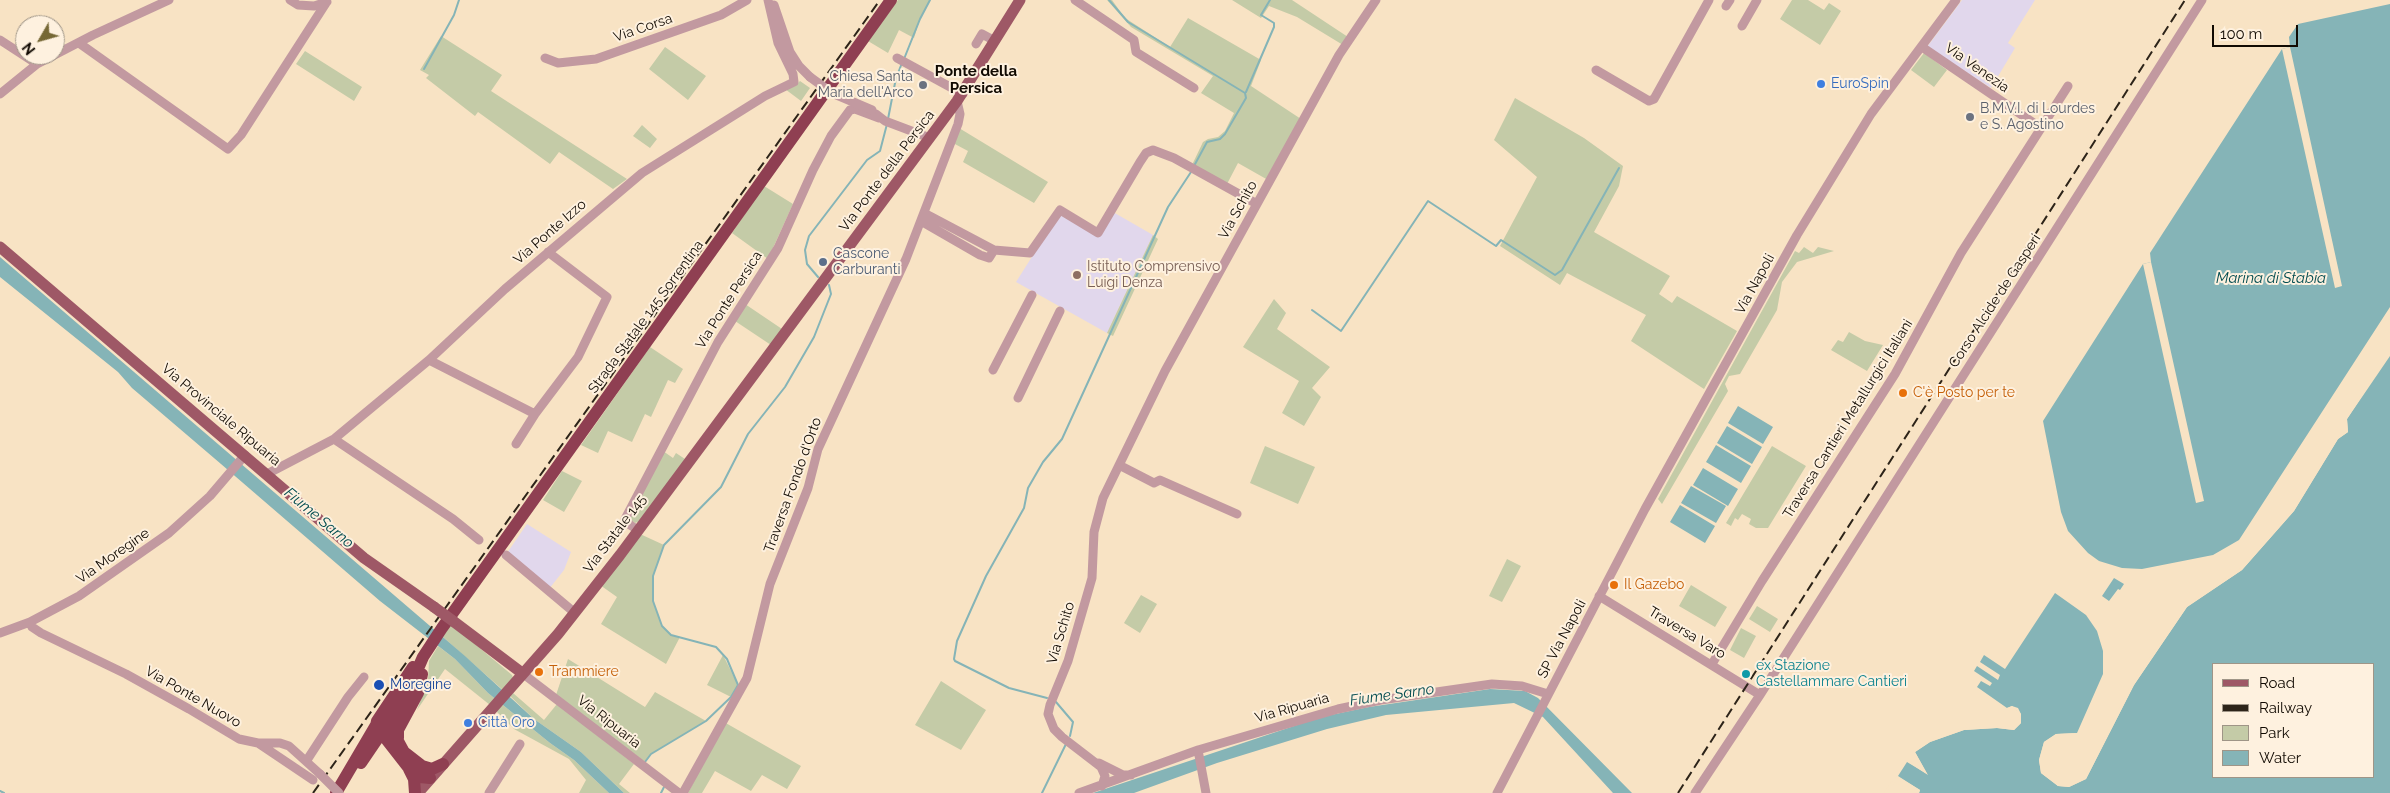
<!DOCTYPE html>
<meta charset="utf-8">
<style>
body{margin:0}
#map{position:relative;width:2390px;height:793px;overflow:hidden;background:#f8e3c4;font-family:Raleway,sans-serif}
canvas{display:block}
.legend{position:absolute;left:2212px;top:663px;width:162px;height:115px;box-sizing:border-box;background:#fef1df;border:1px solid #9f9587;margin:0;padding:6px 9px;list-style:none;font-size:15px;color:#110a02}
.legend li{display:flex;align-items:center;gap:10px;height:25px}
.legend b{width:25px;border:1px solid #9f9587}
.north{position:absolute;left:15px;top:15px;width:50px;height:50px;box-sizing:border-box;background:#fef1df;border:1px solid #9f9587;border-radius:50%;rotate:232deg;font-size:14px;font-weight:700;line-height:20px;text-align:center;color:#110a02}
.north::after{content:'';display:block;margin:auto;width:18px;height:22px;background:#766835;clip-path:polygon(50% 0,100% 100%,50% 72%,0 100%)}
.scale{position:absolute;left:2212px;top:25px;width:86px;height:22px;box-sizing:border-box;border:2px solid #110a02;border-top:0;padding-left:6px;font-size:15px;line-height:18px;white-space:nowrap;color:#110a02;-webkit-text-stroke:4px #fef1df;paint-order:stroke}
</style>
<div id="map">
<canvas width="2390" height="793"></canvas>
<ul class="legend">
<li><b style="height:6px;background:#9e5866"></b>Road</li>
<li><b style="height:6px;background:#2d2419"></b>Railway</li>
<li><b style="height:14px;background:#c4cba7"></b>Park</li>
<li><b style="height:14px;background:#85b4b7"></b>Water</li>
</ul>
<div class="north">N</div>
<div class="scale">100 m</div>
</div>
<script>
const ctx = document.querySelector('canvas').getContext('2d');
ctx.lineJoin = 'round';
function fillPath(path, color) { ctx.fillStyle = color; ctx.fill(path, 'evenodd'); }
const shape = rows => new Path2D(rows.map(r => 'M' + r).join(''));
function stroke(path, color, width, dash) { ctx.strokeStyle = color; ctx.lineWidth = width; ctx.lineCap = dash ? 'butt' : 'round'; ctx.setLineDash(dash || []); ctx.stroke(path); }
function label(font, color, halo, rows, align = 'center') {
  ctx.font = font + ' Raleway,sans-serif'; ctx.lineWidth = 4; ctx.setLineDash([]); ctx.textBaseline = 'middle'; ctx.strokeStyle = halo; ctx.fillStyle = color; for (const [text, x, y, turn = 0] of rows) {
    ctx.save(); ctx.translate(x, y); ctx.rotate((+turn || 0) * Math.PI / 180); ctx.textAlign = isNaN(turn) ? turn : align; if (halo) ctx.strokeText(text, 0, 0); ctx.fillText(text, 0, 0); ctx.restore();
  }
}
fillPath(shape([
 [1962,0,2035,0,2008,43,2015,48,1991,88,1927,47],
 [1113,212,1153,235,1107,333,1016,282,1059,214,1098,236],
 [527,524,571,552,564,570,549,589,507,553]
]), '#e1d7ec');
fillPath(shape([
 [898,0,930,0,920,19,914,38,899,30,888,53,868,41],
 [1107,0,1112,0,1125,18,1170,47,1188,18,1261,60,1251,86,1301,119,1268,180,1238,163,1227,184,1192,165,1203,142,1208,139,1218,137,1225,131,1234,113,1201,93,1213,76,1131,27],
 [1232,0,1292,0,1348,37,1343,45,1297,17,1269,6,1261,18],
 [1792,0,1808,0,1824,10,1829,3,1841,11,1820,45,1780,19],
 [441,36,502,75,491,91,627,179,613,189,559,152,550,164,478,112,475,116,426,78,429,75,420,70],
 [665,47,706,76,688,100,649,69],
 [305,51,362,87,354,101,296,64],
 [1924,53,1947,70,1934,87,1911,70],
 [800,81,810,88,801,101,785,89,795,86],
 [1515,98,1584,138,1623,166,1619,186,1594,232,1670,276,1659,294,1672,303,1677,296,1737,331,1704,389,1631,341,1646,315,1567,273,1560,285,1500,246,1537,177,1494,140],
 [642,125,657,139,650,148,633,136],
 [959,128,1048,182,1034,203,963,162,968,151,953,143],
 [764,186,793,204,768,259,732,233],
 [1153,235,1158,239,1113,336,1107,333],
 [1804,247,1813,253,1818,247,1834,251,1797,262,1782,282,1777,310,1740,374,1729,376,1725,384,1728,391,1662,504,1658,499,1795,251,1799,253],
 [1274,299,1286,313,1277,329,1330,367,1312,388,1321,397,1304,426,1282,413,1299,381,1243,347],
 [745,304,782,329,771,345,735,321],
 [1849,332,1865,341,1883,345,1867,371,1831,350,1838,340,1843,342],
 [650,347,683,369,675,383,668,380,651,417,645,414,632,442,608,431,598,453,581,445],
 [1265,446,1315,467,1298,504,1250,483],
 [1772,446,1806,466,1768,528,1756,528,1749,524,1751,519,1742,514,1738,520,1735,518,1731,526,1726,523],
 [663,451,673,458,676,453,685,459,640,521,635,523,631,521,629,517],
 [562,471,582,481,564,512,543,500],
 [640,534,664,545,653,576,653,601,662,626,671,635,680,637,666,664,601,624,617,597,600,585],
 [1507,559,1521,566,1502,602,1489,596],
 [1691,585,1727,607,1715,627,1679,606],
 [1141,595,1157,604,1140,633,1124,623],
 [1757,606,1778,619,1770,632,1749,619],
 [451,624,512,675,513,678,504,691,443,637],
 [1741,628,1756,636,1744,658,1730,650],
 [438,646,455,659,488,693,550,743,574,760,609,793,579,793,586,780,569,759,514,729,490,705,445,669,417,710,428,681,429,661],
 [723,655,738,685,731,697,707,685],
 [568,659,645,707,655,692,706,721,651,754,645,762,556,695],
 [941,681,986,710,961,750,915,725],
 [513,693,544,720,557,704,634,764,619,784,630,793,624,793,581,752,534,719,510,696],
 [724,722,801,766,787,789,762,775,751,791,715,771,702,793,688,793]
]), '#c4cba7');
fillPath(shape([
 [2390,4,2390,307,2239,540,2213,555,2142,569,2122,568,2099,561,2088,553,2068,531,2061,512,2043,421,2143,264,2151,262,2150,253,2282,49,2290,47,2289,37,2298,24],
 [0,257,465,656,534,719,581,752,624,793,609,793,574,760,550,743,488,693,455,659,380,601,221,464,132,388,118,372,0,277],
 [2390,356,2390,793,1919,793,1920,790,1898,776,1907,762,1927,774,1915,752,1930,742,1964,730,1997,728,2014,730,2021,723,2021,714,2012,706,2007,708,1977,687,1981,681,1990,686,1992,683,1974,671,1977,666,1998,680,2000,675,1980,662,1984,655,2005,669,2055,593,2086,615,2097,631,2103,651,2103,674,2077,733,2056,734,2044,742,2039,760,2041,773,2058,786,2069,787,2086,779,2134,685,2187,607,2242,570,2294,511,2338,439,2348,432,2347,419],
 [2214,664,2374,664,2374,777,2214,777],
 [1738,406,1773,427,1763,444,1728,423],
 [1727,426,1762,447,1752,464,1717,443],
 [1716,445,1751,466,1741,483,1706,462],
 [1703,468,1738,489,1728,506,1693,485],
 [1691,486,1726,506,1716,523,1681,503],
 [1680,505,1715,526,1705,543,1670,522],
 [2114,578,2124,584,2120,590,2118,589,2109,601,2102,596],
 [1490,689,1525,691,1538,698,1632,793,1613,793,1543,717,1514,703,1386,715,1327,729,1217,763,1134,793,1093,793,1321,717,1369,707]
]), '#85b4b7');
fillPath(shape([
 [2290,47,2342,286,2335,288,2282,49],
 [2151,262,2204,501,2196,503,2143,264],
 [2390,353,2347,419,2348,432,2338,439,2294,511,2242,570,2187,607,2134,685,2086,779,2069,787,2058,786,2041,773,2039,760,2044,742,2056,734,2077,733,2078,734,2057,736,2047,744,2042,760,2043,772,2059,784,2068,785,2084,777,2131,684,2185,606,2241,568,2292,510,2336,438,2346,430,2345,418],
 [2012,706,2018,708,2021,714,2021,723,2014,730,1997,728,1964,730,1930,742,1915,752,1928,775,1905,760,1908,760,1921,768,1913,751,1929,740,1963,728,1997,726,2013,727,2018,722,2019,714,2016,710,2007,708],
 [1895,775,1920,790,1919,793,1914,793,1893,784,1886,793,1884,793,1892,781,1917,793,1896,778]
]), '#f8e3c4');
stroke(shape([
 [1109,0,1128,22,1245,93,1246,98,1225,134,1220,139,1207,142,1194,166],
 [904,59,920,19,930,0],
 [424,69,454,15,459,0],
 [1246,92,1274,27,1274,23,1261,15,1270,0],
 [888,119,896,78,902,63],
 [818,277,807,264,805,250,809,236,867,160,880,151,887,124],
 [1312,310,1341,331,1428,201,1496,246,1501,240,1555,275,1562,270,1619,168],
 [1047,698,1009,688,955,661,954,659,957,641,986,576,1024,508,1028,488,1043,462,1062,439,1168,207,1191,172],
 [1056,702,1073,722,1070,736],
 [645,762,651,754,706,721,731,697,738,685,727,659,716,647,671,635,662,626,653,601,653,576,664,545,721,487,748,434,785,387,814,337,831,294,829,285],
 [0,791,4,793],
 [661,793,664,787],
 [1042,793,1066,744]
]), '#85b4b7', 2);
stroke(shape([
 [290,0,298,5,314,6,327,2],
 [1075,0,1134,40,1136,52,1194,88],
 [774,5,790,52,799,66,810,77],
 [1726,6,1730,0],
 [1742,26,1757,0],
 [0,40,37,64],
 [79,43,228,149,241,135,326,3],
 [976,44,982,34,995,41],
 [1922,47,2041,128],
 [545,58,558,63,596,59,721,15,747,0],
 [897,58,963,94],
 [1596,70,1649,101,1654,99,1709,0],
 [0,94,37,64,93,35,169,0],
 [876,114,885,121,930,138],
 [924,213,994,250,1030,253,1060,210,1098,233,1140,162,1146,153,1153,150,1174,158,1257,204],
 [921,221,980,255,989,258,994,250],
 [429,360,535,414],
 [993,370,1032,295],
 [1018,398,1060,311],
 [334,439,453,519,479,540],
 [516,444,535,414,578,357,607,297,548,252],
 [1119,465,1154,483,1160,480,1237,514],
 [267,474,334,439,429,360,505,289,642,173,765,96,794,82,793,74,778,43,768,0],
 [638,530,630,525,625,519,718,342,778,248,813,170,831,136,850,110,855,109,879,118],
 [506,555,575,613],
 [1599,596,1760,695],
 [30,622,32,627,41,633,126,674,189,709,239,739,258,743,280,743,289,746,320,774],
 [0,633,30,622,79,596,169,533,210,496,245,455],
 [1712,664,1762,581,1895,374,1961,253,2068,86],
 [522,673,679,793],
 [258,743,313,780],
 [1198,750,1206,793],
 [307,760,348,697,364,677],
 [1099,763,1123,775,1131,775],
 [1102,786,1105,776,1101,767,1062,737,1054,729,1048,714,1050,705,1068,661,1092,578,1094,532,1103,498,1165,371,1339,55,1376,0],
 [489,793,520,744],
 [683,793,747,678,770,584,808,488,818,449,906,259,958,124,960,114,957,101],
 [1079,793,1198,750,1338,709,1381,700,1492,684,1522,686,1548,694],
 [1497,793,1645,509,1797,235,1871,114,1956,0],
 [1695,793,1760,695,2202,0]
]), '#c299a0', 9);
stroke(shape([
 [0,247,364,558,434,607],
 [453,621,522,673],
 [418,793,558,634,620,555,957,101,1020,0]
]), '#9e5866', 11);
stroke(shape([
 [413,667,377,721,376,726,408,767,420,777,430,778],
 [389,722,407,694,423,657,442,628,891,0],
 [398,738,398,730,418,693,422,674],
 [361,763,378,738],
 [409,769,414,779,415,793],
 [336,793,376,725,383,724,391,728,404,752,422,766,432,769,443,764]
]), '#8f3f52', 12);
stroke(shape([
 [313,793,880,0],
 [1678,793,2185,0]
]), '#2d2419', 2, [10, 5]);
stroke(shape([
 [810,77,832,93,872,110],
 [320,774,339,793]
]), '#c299a0', 9);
stroke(shape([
 [434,607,453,621]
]), '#9e5866', 11);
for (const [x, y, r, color] of [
 [1821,84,5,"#3f7fe0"],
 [923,85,5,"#6b7280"],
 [1970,117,5,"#6b7280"],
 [823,262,5,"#5c6f8a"],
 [1077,275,5,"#8d6e63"],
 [1903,393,5,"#e8710a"],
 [1614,585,5,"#e8710a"],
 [539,672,5,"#e8710a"],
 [1746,674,5,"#0f9aa8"],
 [379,685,6,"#1a4fb4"],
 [468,723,5,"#3f7fe0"]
]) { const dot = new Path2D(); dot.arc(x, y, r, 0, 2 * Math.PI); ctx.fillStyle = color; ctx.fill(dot); stroke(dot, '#fef1df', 2); }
label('14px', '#110a02', '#fef1df', [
 ["Via Corsa",643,28,-19],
 ["Via Venezia",1977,68,35],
 ["Via Ponte della Persica",887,171,-53],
 ["Via Schito",1238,210,-61],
 ["Via Ponte Izzo",550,232,-41],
 ["Via Napoli",1755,284,-61],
 ["Via Ponte Persica",729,300,-58],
 ["Corso Alcide de Gasperi",1995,301,-57],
 ["Strada Statale 145 Sorrentina",646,317,-54],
 ["Via Provinciale Ripuaria",221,415,40],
 ["Traversa Cantieri Metallurgici Italiani",1848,419,-58],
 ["Traversa Fondo d'Orto",793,485,-70],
 ["Via Statale 145",615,534,-53],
 ["Via Moregine",113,556,-35],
 ["Via Schito",1061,633,-73],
 ["Traversa Varo",1687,633,31],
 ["SP Via Napoli",1562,639,-62],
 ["Via Ponte Nuovo",193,697,30],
 ["Via Ripuaria",1292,708,-16],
 ["Via Ripuaria",609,722,38]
]);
label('14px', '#5b616d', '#fef1df', [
 ["Chiesa Santa",913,77],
 ["Maria dell'Arco",913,93],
 ["B.M.V.I. di Lourdes",1980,109,"left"],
 ["e S. Agostino",1980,125,"left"]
], 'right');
label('14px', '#366cbe', '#fef1df', [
 ["EuroSpin",1831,84],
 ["Città Oro",478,723]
], 'left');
label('14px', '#4e5e75', '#fef1df', [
 ["Cascone",833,254],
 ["Carburanti",833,270]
], 'left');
label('14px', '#785e54', '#fef1df', [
 ["Istituto Comprensivo",1087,267],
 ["Luigi Denza",1087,283]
], 'left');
label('14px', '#c56008', '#fef1df', [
 ["C'è Posto per te",1913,393],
 ["Il Gazebo",1624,585],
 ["Trammiere",549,672]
], 'left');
label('14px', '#0d838f', '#fef1df', [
 ["ex Stazione",1756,666],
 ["Castellammare Cantieri",1756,682]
], 'left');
label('14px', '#164399', '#fef1df', [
 ["Moregine",390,685]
], 'left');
label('bold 15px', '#110a02', '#fef1df', [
 ["Ponte della",976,71],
 ["Persica",976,88]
]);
label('italic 15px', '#004b4f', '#fef1df', [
 ["Marina di Stabia",2271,278],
 ["Fiume Sarno",319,518,40],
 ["Fiume Sarno",1392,695,-8]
]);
</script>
